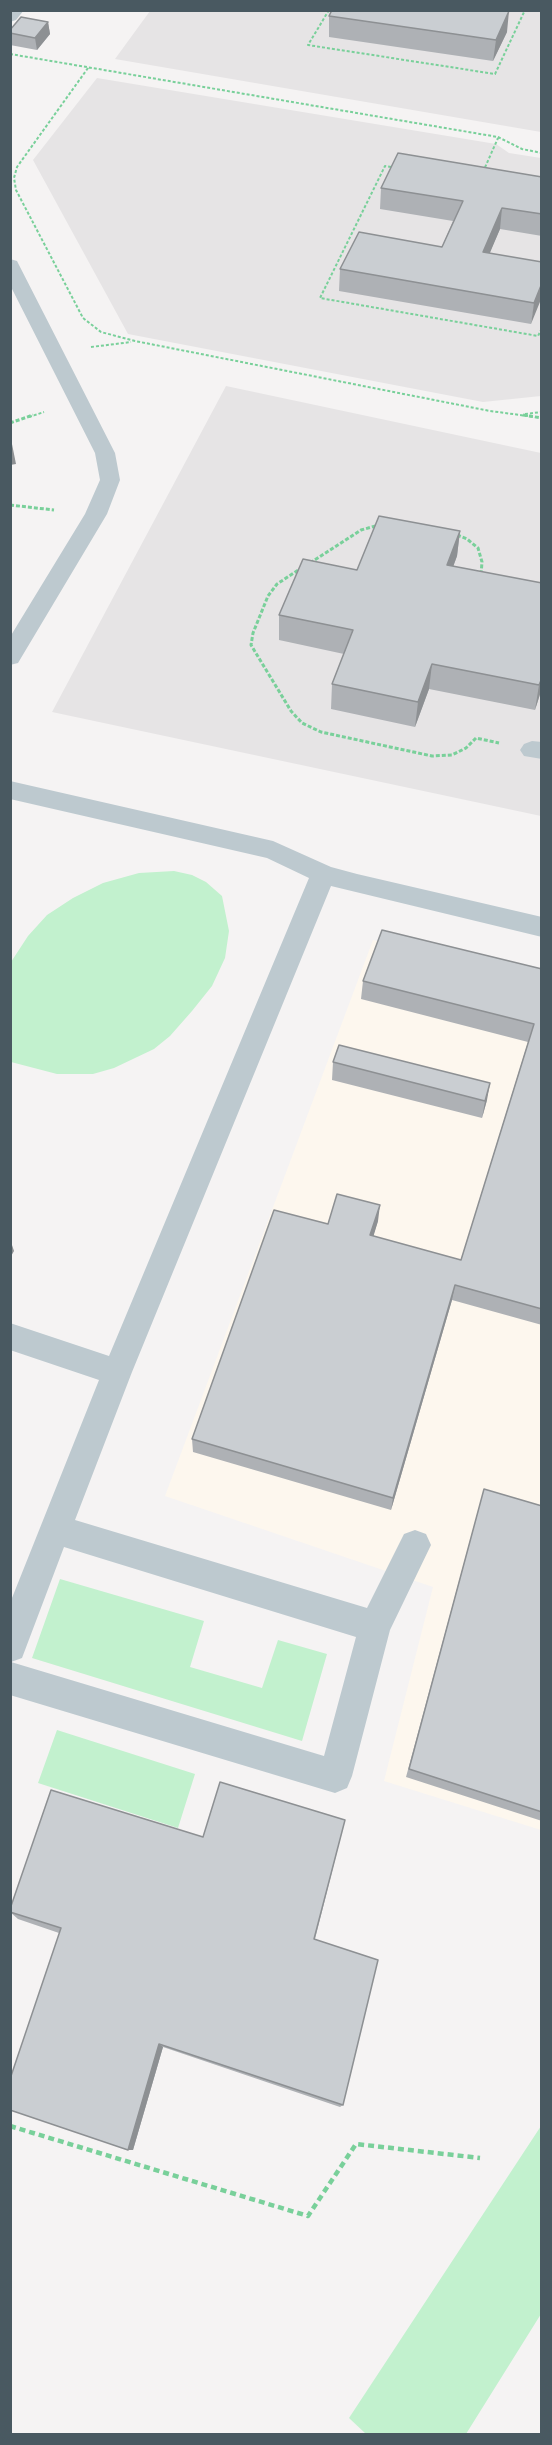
<!DOCTYPE html>
<style>
body{margin:0}
#map{position:relative;width:552px;height:2445px;overflow:hidden;background:#f5f3f3;font-family:"Alegreya Sans",sans-serif}
canvas{display:block}
.frame{position:absolute;inset:0;border:12px solid #495961;pointer-events:none}
</style>
<div id="map">
<canvas width="552" height="2445"></canvas>
<div class="frame"></div>
</div>
<script>
const ctx = document.querySelector('canvas').getContext('2d');
ctx.lineJoin = 'round';
function fillPath(path, color) { ctx.fillStyle = color; ctx.fill(path, 'evenodd'); }
const shape = rows => new Path2D(rows.map(r => 'M' + r).join(''));
function stroke(path, color, width, dash) { ctx.strokeStyle = color; ctx.lineWidth = width; ctx.lineCap = dash ? 'butt' : 'round'; ctx.setLineDash(dash || []); ctx.stroke(path); }
fillPath(shape([
 [373,940,541,981,541,1830,384,1781,433,1587,165,1496]
]), '#fdf7ee');
fillPath(shape([
 [150,11,541,11,541,132,115,59],
 [97,78,496,144,509,153,541,158,541,396,483,402,128,334,33,160],
 [226,386,541,453,541,816,52,712]
]), '#e6e4e5');
fillPath(shape([
 [174,871,192,875,206,882,222,896,229,931,225,958,212,986,192,1011,170,1036,154,1049,114,1068,93,1074,57,1074,11,1062,11,962,28,936,47,915,73,898,103,883,139,873],
 [60,1579,204,1621,190,1667,262,1688,278,1640,327,1654,302,1741,32,1658],
 [57,1730,195,1774,178,1828,38,1783],
 [541,2126,541,2314,466,2434,366,2434,349,2418]
]), '#c2f1ce');
stroke(shape([
 [329,10,308,45,495,74,525,10],
 [10,54,498,137,522,149,542,153],
 [88,68,17,167,14,178,16,190,83,318,101,332,135,341,490,411,535,417],
 [396,168,385,166,320,298,538,336,542,328],
 [483,172,498,138],
 [91,347,131,342],
 [525,414,542,412],
 [29,417,44,412]
]), '#79d09a', 2, [3, 2]);
stroke(shape([
 [523,415,542,418],
 [10,423,33,415],
 [10,505,54,510],
 [457,535,467,539,478,548,482,562,481,575],
 [310,563,361,530,379,525],
 [303,567,277,584,268,596,253,633,251,645,291,711,302,723,321,732,432,756,452,755,466,748,476,738,499,743]
]), '#79d09a', 3, [4, 2]);
stroke(shape([
 [10,2126,308,2216,356,2144,480,2158]
]), '#79d09a', 4.5, [6, 4]);
fillPath(shape([
 [10,10,24,10,16,20,10,22,10,10],
 [10,259,17,261,19,265,115,453,120,480,107,514,18,663,10,665,10,637,85,514,100,480,95,453,10,285,10,259],
 [532,741,542,742,542,759,524,756,520,750,524,744,532,741],
 [10,781,273,841,331,867,357,874,542,917,542,937,331,886,132,1372,75,1520,367,1608,404,1534,415,1530,426,1534,431,1545,390,1630,352,1776,347,1788,335,1793,10,1695,10,1603,99,1380,10,1350,10,1323,109,1356,309,878,267,858,10,799,10,781],
 [64,1547,356,1637,324,1756,11,1662,22,1658,64,1547]
]), '#bdc9cf');
fillPath(shape([
 [329,16,507,32,493,61,329,37],
 [48,22,50,34,37,50,10,45,10,30],
 [542,177,542,236,500,229,489,254,542,262,531,324,339,291,340,269,442,247,453,221,380,209,381,188],
 [460,531,457,556,453,567,542,583,542,688,535,710,429,689,415,727,331,709,332,684,344,654,279,640,279,615,357,570],
 [542,969,542,1325,452,1300,391,1510,193,1452,192,1439,328,1224,378,1221,373,1236,461,1260,528,1042,361,999,363,981],
 [333,1062,487,1100,482,1118,332,1080],
 [484,1489,542,1506,542,1821,406,1777],
 [345,1820,315,1939,343,2105,340,2107,163,2047,133,2150,59,1933,18,1919,10,1912,203,1837]
]), '#aeb1b5');
fillPath(shape([
 [509,11,507,32,493,61,496,40],
 [48,22,50,34,37,50,35,38],
 [502,208,500,229,481,274,483,252],
 [542,283,542,297,531,324,534,303],
 [10,434,16,464,10,465],
 [460,531,457,556,444,591,447,565],
 [432,664,429,689,415,727,418,702],
 [542,678,542,688,535,710,539,685],
 [490,1083,487,1100,482,1118,485,1101],
 [380,1205,378,1221,369,1251,370,1235],
 [11,1242,14,1251,10,1258,10,1243],
 [455,1285,452,1300,391,1510,393,1498],
 [159,2044,163,2047,133,2150,128,2150]
]), '#8d9093');
const building = shape([
 [332,10,505,10,509,11,496,40,329,16,332,10],
 [21,17,48,22,35,38,10,33,10,30,21,17],
 [398,153,542,177,542,214,502,208,483,252,542,262,542,283,534,303,340,269,359,232,442,247,463,201,381,188,398,153],
 [379,516,460,531,447,565,542,583,542,678,539,685,432,664,418,702,332,684,353,630,279,615,303,559,357,570,379,516],
 [382,930,542,969,542,1309,455,1285,393,1498,192,1439,274,1210,328,1224,337,1194,380,1205,370,1235,461,1260,534,1024,363,981,382,930],
 [339,1045,490,1083,485,1101,333,1062,339,1045],
 [484,1489,542,1506,542,1812,409,1769,484,1489],
 [220,1782,345,1820,314,1939,378,1960,343,2105,159,2044,128,2150,10,2110,10,2079,61,1928,10,1912,10,1909,51,1790,203,1837,220,1782]
]);
fillPath(building, '#caced2');
stroke(building, '#8d9093', 1.5);
</script>
